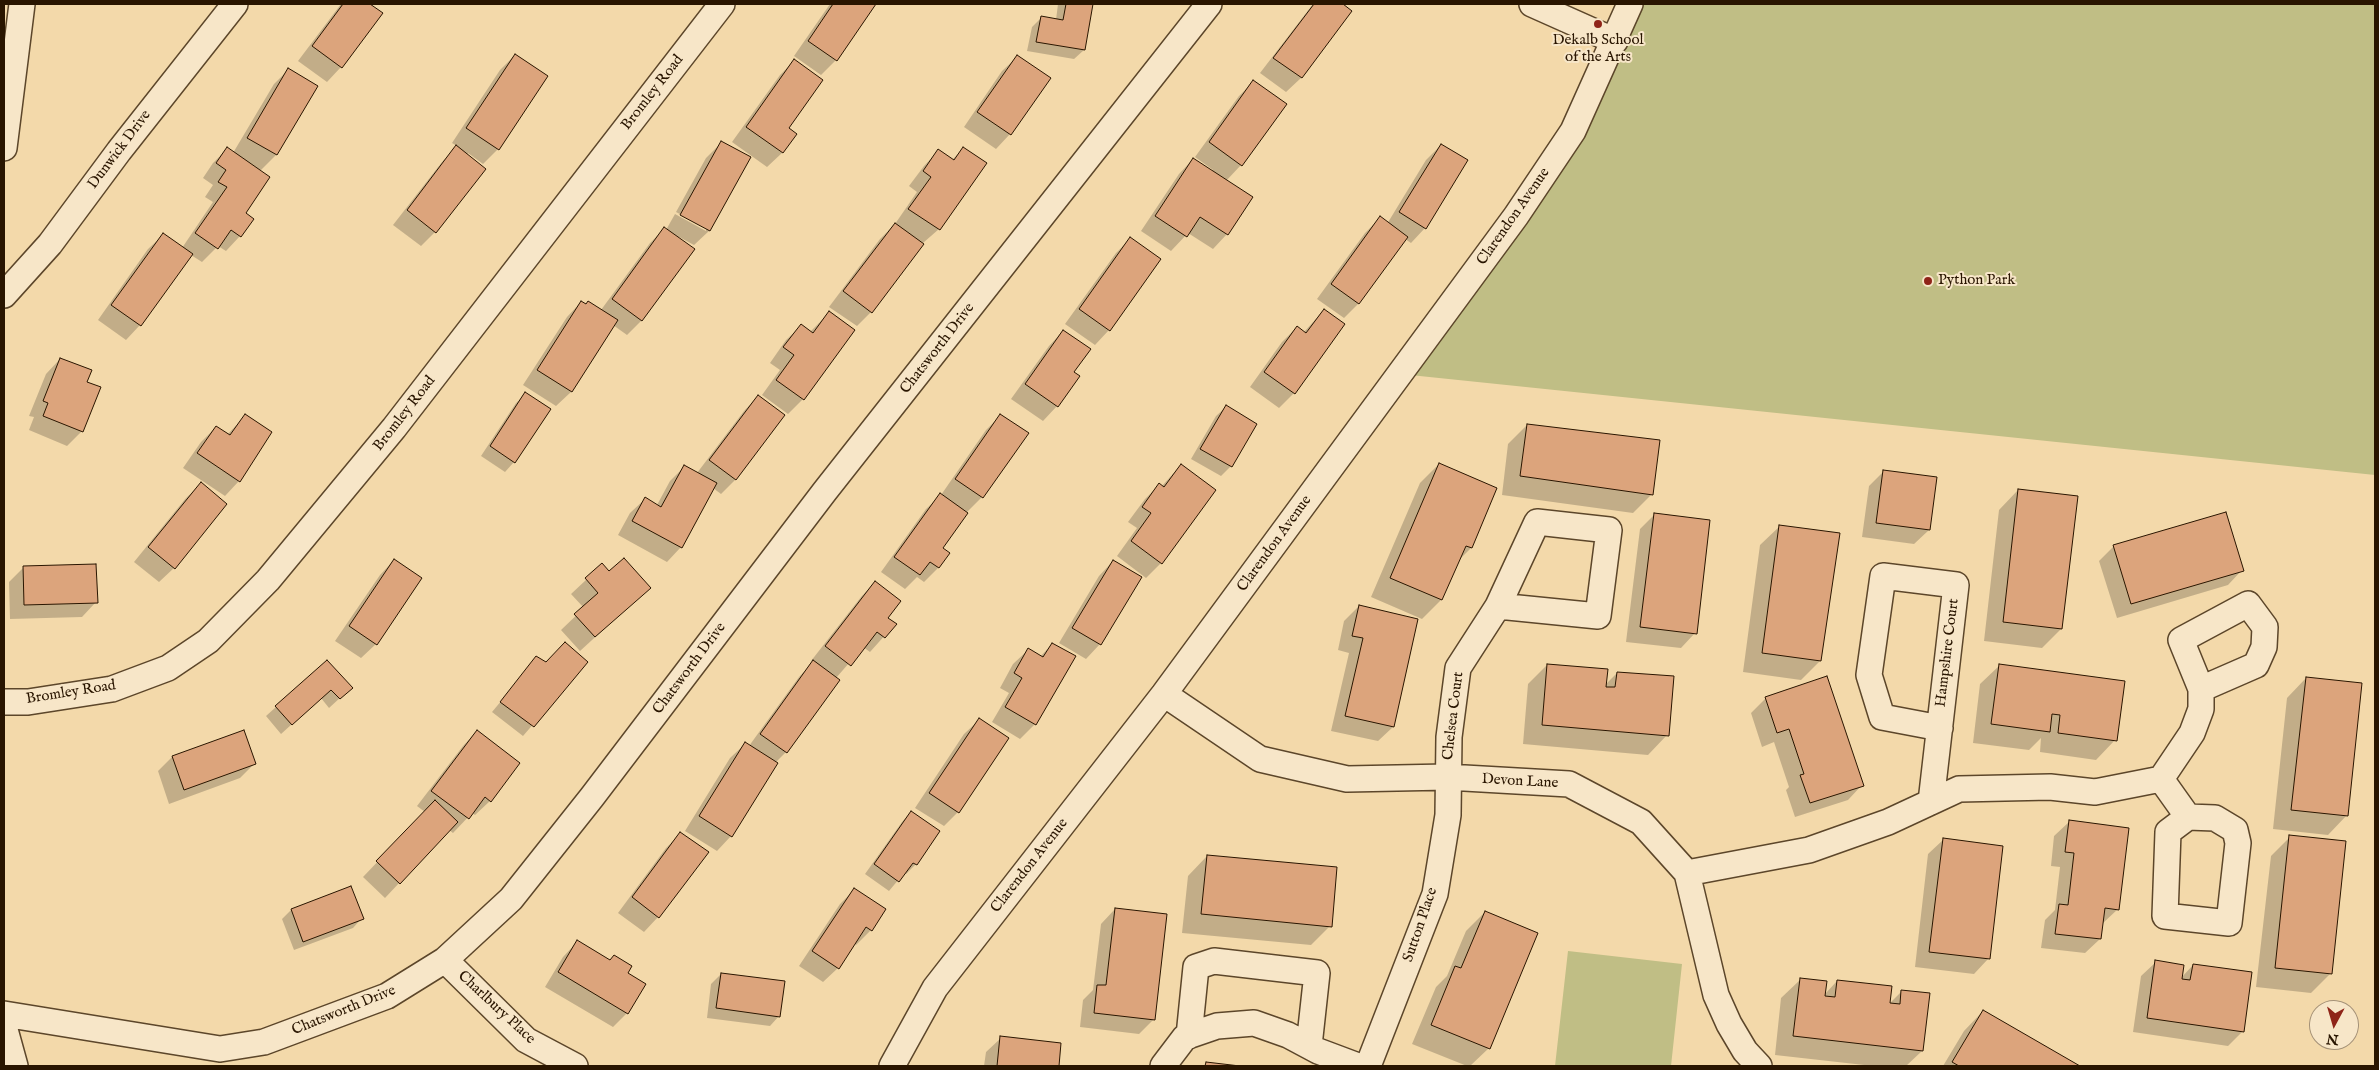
<!DOCTYPE html>
<style>
body{margin:0}
#map{position:relative;width:2379px;height:1070px;overflow:hidden;background:#f3d9aa;font-family:"IM FELL English",serif}
canvas{display:block}
.frame{position:absolute;inset:0;border:5px solid #291500;pointer-events:none}
.north{position:absolute;left:2309px;top:1000px;width:50px;height:50px;box-sizing:border-box;background:#f7e6c8;border:1px solid #a59278;border-radius:50%;rotate:186deg;font-size:14px;font-weight:700;line-height:20px;text-align:center;color:#291500}
.north::after{content:'';display:block;margin:auto;width:18px;height:22px;background:#8f2418;clip-path:polygon(50% 0,100% 100%,50% 72%,0 100%)}
</style>
<div id="map">
<canvas width="2379" height="1070"></canvas>
<div class="frame"></div>
<div class="north">N</div>
</div>
<script>
const ctx = document.querySelector('canvas').getContext('2d');
ctx.lineJoin = 'round';
function fillPath(path, color) { ctx.fillStyle = color; ctx.fill(path, 'evenodd'); }
const shape = rows => new Path2D(rows.map(r => 'M' + r).join(''));
function stroke(path, color, width, dash) { ctx.strokeStyle = color; ctx.lineWidth = width; ctx.lineCap = dash ? 'butt' : 'round'; ctx.setLineDash(dash || []); ctx.stroke(path); }
function label(font, color, halo, rows, align = 'center') {
  ctx.font = font + ' "IM FELL English",serif'; ctx.lineWidth = 4; ctx.setLineDash([]); ctx.textBaseline = 'middle'; ctx.strokeStyle = halo; ctx.fillStyle = color; for (const [text, x, y, turn = 0] of rows) {
    ctx.save(); ctx.translate(x, y); ctx.rotate((+turn || 0) * Math.PI / 180); ctx.textAlign = isNaN(turn) ? turn : align; if (halo) ctx.strokeText(text, 0, 0); ctx.fillText(text, 0, 0); ctx.restore();
  }
}
fillPath(shape([
 [1639,4,2375,4,2375,475,1410,375,1551,188,1607,79],
 [1568,951,1682,964,1671,1066,1555,1066]
]), '#c0be85');
fillPath(shape([
 [341,4,368,4,381,13,341,67,327,82,298,61],
 [830,4,875,4,836,60,821,75,794,56],
 [1058,4,1092,4,1084,50,1074,59,1027,51,1032,27,1041,18,1056,20],
 [1313,4,1341,4,1351,11,1301,78,1286,92,1260,73],
 [515,55,498,149,483,164,468,153,435,232,421,246,393,225,442,162,457,146,452,143,500,70],
 [1017,57,1010,134,996,149,964,127,1002,71],
 [794,61,787,128,795,134,782,153,767,167,732,142,780,75],
 [288,70,316,86,276,155,260,171,244,213,240,236,226,251,218,246,202,262,191,255,140,325,126,340,98,320,148,249,163,235,182,248,213,202,205,197,213,185,203,178,213,163,227,149,233,153,274,84],
 [1253,82,1241,165,1226,181,1227,234,1213,249,1188,233,1171,251,1141,231,1179,174,1193,159,1211,171,1213,170,1195,157,1239,96],
 [721,143,749,158,709,231,694,245,679,237,678,238,693,249,641,321,627,335,613,325,571,392,556,406,523,385,567,317,581,302,601,310,650,243,664,229,666,230,675,214,706,231,706,228,676,212,706,158],
 [1441,145,1425,228,1411,243,1405,239,1358,304,1344,318,1317,299,1365,233,1380,218,1387,224,1426,160],
 [963,149,985,164,939,229,923,243,871,312,857,326,829,307,880,239,895,224,917,192,909,186,924,166,938,151,952,160],
 [1130,239,1109,330,1095,345,1065,324,1116,253],
 [1324,310,1344,324,1294,393,1279,408,1250,387,1282,342,1297,327,1304,332],
 [829,313,853,330,803,399,788,414,762,395,780,370,770,363,786,340,801,326,810,332],
 [1063,331,1073,372,1057,406,1043,421,1011,399,1049,346],
 [60,359,86,382,82,431,67,446,29,430,34,417,29,416,46,374],
 [526,394,514,462,505,472,481,456,516,403],
 [758,396,784,415,735,480,721,494,713,488,681,547,667,562,618,535,630,513,645,499,657,505,670,481,685,466,697,473,744,411],
 [1226,407,1231,466,1221,476,1191,459,1216,416],
 [1001,415,1027,433,982,497,967,512,941,548,949,553,938,568,924,582,917,577,905,589,881,572,926,509,941,495,986,430],
 [245,416,239,481,225,496,183,468,201,442,216,427,227,435],
 [1527,425,1652,494,1633,513,1502,495,1508,444],
 [1439,464,1496,489,1471,548,1458,561,1441,600,1422,619,1371,597,1420,483],
 [1181,465,1161,563,1146,578,1117,556,1137,528,1128,522,1145,499,1159,485,1161,487],
 [1884,471,1929,530,1914,544,1862,537,1869,486],
 [201,484,226,504,174,568,159,582,134,562,186,498],
 [2018,490,2061,629,2042,648,1984,641,1999,510],
 [1655,514,1695,633,1681,648,1626,642,1640,529],
 [1780,526,1820,661,1801,680,1743,672,1760,545],
 [2114,546,2242,570,2228,585,2117,618,2099,561],
 [394,560,376,644,361,658,335,641,380,575],
 [1113,561,1100,644,1086,659,1059,643,1099,576],
 [602,565,609,573,649,588,580,651,561,630,584,608,571,594],
 [24,567,96,602,82,617,10,619,9,582],
 [875,582,887,618,895,624,870,652,863,647,836,678,839,680,786,752,775,763,731,836,717,851,685,831,730,758,745,744,749,746,799,677,813,662,811,661,861,597],
 [1359,606,1393,727,1378,741,1331,731,1349,653,1338,650,1344,621],
 [1052,644,1035,724,1020,739,992,722,1009,693,1000,688,1013,664,1028,650,1040,657],
 [537,658,546,664,586,663,523,736,492,712],
 [327,661,341,697,329,708,321,698,281,734,266,716],
 [1547,665,1605,685,1617,673,1667,735,1648,755,1523,744,1528,684],
 [2000,665,2115,740,2096,760,2040,752,2041,738,2029,750,1973,743,1980,684],
 [2306,678,2347,815,2328,835,2273,829,2287,698],
 [1766,698,1862,785,1848,800,1795,817,1786,790,1789,787,1774,742,1762,747,1751,713],
 [979,720,958,812,944,826,915,808,964,734],
 [477,731,490,801,475,815,472,813,453,833,449,830,385,898,363,877,425,812,417,806,463,746],
 [172,757,254,764,240,778,169,804,158,771],
 [911,812,916,864,906,874,904,873,889,891,865,874,902,822],
 [2069,822,2118,909,2102,924,2100,939,2085,953,2041,948,2045,920,2055,910,2060,867,2051,866,2054,836],
 [681,833,658,917,644,932,618,913,666,848],
 [2290,837,2330,974,2311,993,2256,987,2271,856],
 [1943,840,2002,847,1988,959,1974,974,1915,967,1928,854],
 [1207,856,1330,926,1311,945,1182,933,1188,876],
 [350,887,362,918,353,928,294,950,282,919,291,910],
 [854,890,885,909,871,930,856,945,854,943,838,968,823,982,799,966,840,904],
 [1115,909,1154,1019,1139,1034,1080,1027,1083,1000,1093,990,1101,924],
 [1485,912,1489,1048,1470,1066,1467,1066,1412,1044,1436,987,1447,976,1466,931],
 [577,942,626,973,627,1013,613,1027,545,987,563,957],
 [2156,962,2181,978,2193,965,2243,1031,2228,1046,2133,1032,2141,976],
 [721,974,779,1016,770,1026,707,1018,711,984],
 [1801,979,1825,994,1837,981,1889,1004,1902,991,1922,1051,1906,1066,1873,1066,1775,1055,1781,998],
 [1983,1011,2078,1066,1943,1066,1964,1031],
 [1001,1038,1060,1044,1058,1066,984,1066,986,1052]
]), '#0003');
const building = shape([
 [343,4,370,4,383,13,342,68,312,46,343,4],
 [833,4,876,4,837,61,808,41,833,4],
 [1066,4,1093,4,1085,50,1036,42,1041,16,1063,20,1066,4],
 [1314,4,1343,4,1352,11,1302,78,1273,58,1314,4],
 [515,54,548,76,499,150,466,128,515,54],
 [1017,55,1051,78,1011,135,977,112,1017,55],
 [794,59,823,80,789,128,797,134,783,153,746,127,794,59],
 [288,68,318,86,277,155,247,138,288,68],
 [1253,80,1287,104,1242,166,1209,142,1253,80],
 [721,141,751,157,710,231,680,215,721,141],
 [1441,144,1468,160,1426,229,1399,212,1441,144],
 [456,145,486,169,436,233,407,210,456,145],
 [227,147,270,177,246,213,254,219,241,237,231,230,218,249,195,233,227,187,218,182,226,170,216,163,227,147],
 [963,147,987,163,940,230,908,209,931,177,923,171,938,149,954,160,963,147],
 [1193,158,1253,197,1228,235,1200,217,1187,237,1155,216,1193,158],
 [1380,216,1408,237,1359,304,1331,284,1380,216],
 [895,223,924,244,872,313,843,291,895,223],
 [664,227,695,249,642,321,612,299,664,227],
 [163,233,193,254,141,326,111,305,163,233],
 [1130,237,1161,259,1110,331,1079,309,1130,237],
 [581,301,586,304,588,301,618,320,572,392,537,370,581,301],
 [1324,309,1345,324,1295,394,1264,372,1297,326,1306,333,1324,309],
 [829,311,855,330,804,400,776,380,794,355,783,347,801,324,813,333,829,311],
 [1063,330,1091,349,1074,372,1080,376,1058,407,1025,384,1063,330],
 [60,358,92,370,87,382,101,387,83,432,43,416,48,403,43,401,60,358],
 [525,392,551,409,515,463,490,446,525,392],
 [758,395,785,415,736,480,709,460,758,395],
 [1226,405,1257,424,1232,467,1200,449,1226,405],
 [245,414,272,432,240,482,197,453,216,426,230,435,245,414],
 [1000,414,1029,433,983,498,955,479,1000,414],
 [1527,424,1660,440,1653,495,1520,476,1527,424],
 [1439,463,1497,488,1472,548,1466,546,1442,600,1390,578,1439,463],
 [1181,464,1216,490,1162,564,1131,541,1151,513,1142,507,1159,483,1164,487,1181,464],
 [684,465,717,483,682,548,632,521,645,497,661,507,684,465],
 [1883,470,1937,477,1930,530,1876,523,1883,470],
 [201,482,227,504,175,569,148,547,201,482],
 [2018,489,2078,496,2062,629,2003,622,2018,489],
 [940,493,968,513,943,548,950,553,939,568,930,562,920,575,894,557,940,493],
 [2226,512,2244,571,2131,604,2113,545,2226,512],
 [1654,513,1710,520,1697,634,1640,627,1654,513],
 [1779,525,1840,533,1821,661,1762,653,1779,525],
 [624,558,651,588,595,637,574,614,598,593,585,578,602,563,609,571,624,558],
 [394,559,422,578,377,645,349,626,394,559],
 [1113,560,1142,577,1101,645,1072,628,1113,560],
 [96,564,98,603,24,605,23,566,96,564],
 [875,581,901,601,888,618,897,624,885,638,877,632,851,666,825,646,875,581],
 [1359,605,1418,619,1394,727,1345,716,1363,638,1352,636,1359,605],
 [565,642,588,662,534,727,500,702,536,656,546,662,565,642],
 [1052,643,1076,656,1036,725,1005,707,1022,678,1014,673,1028,648,1043,657,1052,643],
 [327,660,353,688,340,699,331,690,292,725,275,706,327,660],
 [813,660,840,680,787,753,760,734,813,660],
 [1547,664,1608,669,1606,687,1615,687,1617,672,1674,676,1669,736,1542,725,1547,664],
 [1999,664,2125,681,2117,741,2058,733,2060,715,2052,714,2050,732,1991,724,1999,664],
 [1827,676,1864,786,1810,803,1800,775,1804,774,1789,729,1777,733,1765,697,1827,676],
 [2306,677,2362,683,2348,816,2291,810,2306,677],
 [979,718,1009,738,959,813,929,793,979,718],
 [244,730,256,764,184,790,172,756,244,730],
 [477,730,520,763,491,802,485,797,469,819,431,791,477,730],
 [745,742,778,763,732,837,699,816,745,742],
 [435,800,458,822,400,884,376,861,435,800],
 [911,811,940,831,917,865,913,863,899,882,874,864,911,811],
 [2069,820,2129,828,2119,910,2105,908,2101,939,2055,934,2059,904,2068,905,2074,853,2065,852,2069,820],
 [680,832,709,852,659,918,632,897,680,832],
 [2289,835,2346,841,2332,974,2275,968,2289,835],
 [1943,838,2003,846,1990,959,1929,952,1943,838],
 [1207,855,1337,867,1332,927,1201,914,1207,855],
 [351,886,364,919,303,942,291,909,351,886],
 [854,888,886,909,872,931,866,927,839,969,812,951,854,888],
 [1115,908,1167,914,1155,1020,1094,1013,1097,985,1106,985,1115,908],
 [1485,911,1538,933,1490,1049,1431,1025,1455,966,1461,968,1485,911],
 [577,940,610,960,614,955,632,966,628,973,646,984,628,1014,558,972,577,940],
 [2155,960,2184,965,2182,979,2190,980,2193,964,2252,972,2244,1032,2147,1018,2155,960],
 [721,973,785,981,780,1017,716,1008,721,973],
 [1800,978,1827,981,1825,996,1835,997,1837,980,1892,986,1890,1003,1900,1004,1901,990,1930,993,1923,1051,1793,1036,1800,978],
 [1983,1010,2080,1066,1959,1066,1952,1062,1983,1010],
 [1000,1036,1061,1043,1059,1066,997,1066,1000,1036],
 [1206,1062,1240,1066,1205,1066,1206,1062]
]);
fillPath(building, '#dca47c');
stroke(building, '#291500', 1);
const street = shape([
 [1532,4,1615,41],
 [4,148,22,4],
 [4,295,50,244,119,151,235,4],
 [1164,694,1260,759,1347,779,1447,777,1569,784,1641,822,1687,873,1716,995,1729,1024,1745,1051,1759,1066],
 [4,702,28,702,112,689,168,668,208,641,268,580,394,428,722,4],
 [2161,779,2192,733,2201,709,2201,689,2181,640,2248,604,2265,627,2264,647,2256,665,2201,689],
 [1931,802,1956,585,1883,576,1869,675,1882,717,1940,728],
 [1687,873,1809,850,1888,822,1959,789,2050,787,2095,792,2161,779,2188,817,2215,818,2235,830,2238,843,2229,923,2165,916,2168,832,2188,817],
 [445,960,526,1040,575,1066],
 [4,1014,220,1049,264,1042,387,996,445,960,511,899,592,797,825,491,1209,4],
 [4,1026,15,1066],
 [1189,1036,1196,967,1214,961,1317,973,1309,1046],
 [892,1066,935,988,1164,694,1516,216,1573,131,1630,4],
 [1163,1066,1185,1037,1217,1026,1254,1023,1288,1035,1318,1051,1358,1066],
 [1368,1066,1435,894,1448,815,1449,737,1458,668,1498,606,1537,522,1609,530,1598,616,1498,606]
]);
stroke(street, '#5c462a', 28);
stroke(street, '#f7e6c8', 25);
for (const [x, y, r, color] of [
 [1598,24,5,"#8f2418"],
 [1928,281,5,"#8f2418"]
]) { const dot = new Path2D(); dot.arc(x, y, r, 0, 2 * Math.PI); ctx.fillStyle = color; ctx.fill(dot); stroke(dot, '#f7e6c8', 2); }
label('15px', '#291500', '#f7e6c8', [
 ["Dekalb School",1598,41],
 ["of the Arts",1598,58],
 ["Python Park",1938,281,"left"]
]);
label('15px', '#291500', '#f7e6c8', [
 ["Bromley Road",653,93,-52],
 ["Dunwick Drive",120,150,-53],
 ["Clarendon Avenue",1514,217,-55],
 ["Chatsworth Drive",938,349,-52],
 ["Bromley Road",405,414,-52],
 ["Clarendon Avenue",1275,544,-54],
 ["Hampshire Court",1948,653,-83],
 ["Chatsworth Drive",690,669,-53],
 ["Bromley Road",71,693,-9],
 ["Chelsea Court",1454,716,-83],
 ["Devon Lane",1520,782,3],
 ["Clarendon Avenue",1030,866,-52],
 ["Sutton Place",1421,925,-71],
 ["Charlbury Place",496,1008,43],
 ["Chatsworth Drive",344,1011,-22]
]);
</script>
